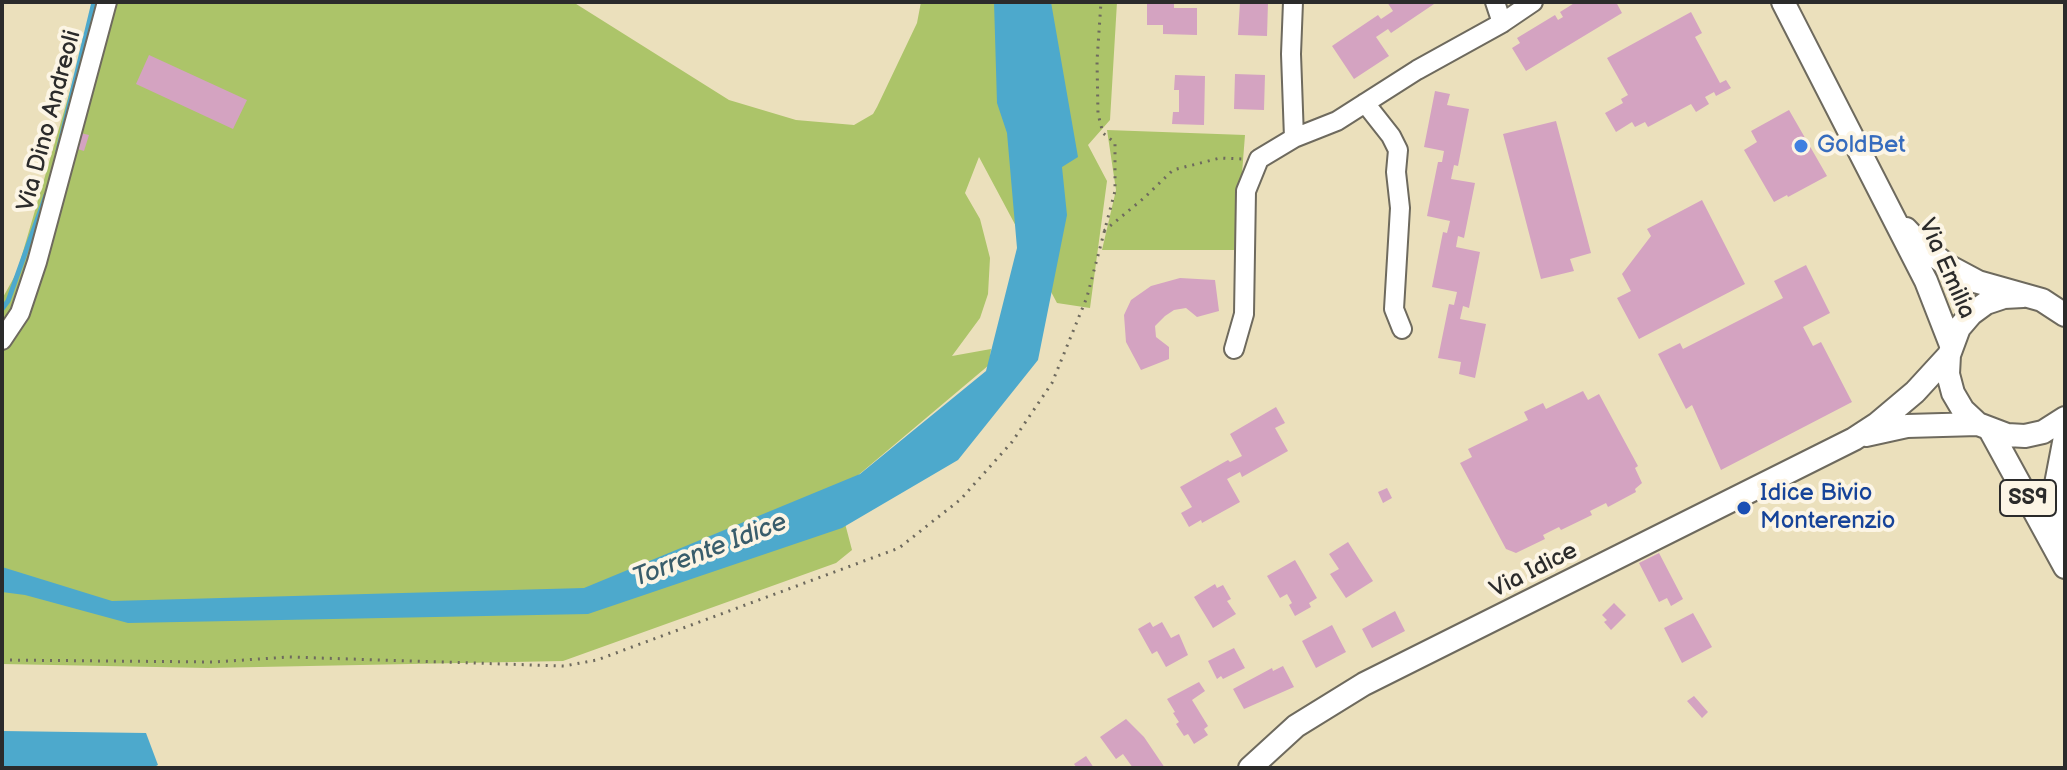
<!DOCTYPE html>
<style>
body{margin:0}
#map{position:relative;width:2067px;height:770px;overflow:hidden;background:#ebe0bc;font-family:"Balsamiq Sans",sans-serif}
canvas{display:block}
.frame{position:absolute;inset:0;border:4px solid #2b2b2b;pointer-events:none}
</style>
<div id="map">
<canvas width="2067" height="770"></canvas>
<div class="frame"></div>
</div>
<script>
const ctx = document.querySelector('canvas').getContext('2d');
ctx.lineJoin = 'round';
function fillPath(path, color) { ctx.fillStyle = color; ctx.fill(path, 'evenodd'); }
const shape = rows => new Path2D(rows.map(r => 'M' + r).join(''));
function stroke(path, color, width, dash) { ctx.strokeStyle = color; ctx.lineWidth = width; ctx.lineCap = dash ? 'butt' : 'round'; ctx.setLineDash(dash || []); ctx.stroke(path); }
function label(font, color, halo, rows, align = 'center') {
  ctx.font = font + ' "Balsamiq Sans",sans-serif'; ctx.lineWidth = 8; ctx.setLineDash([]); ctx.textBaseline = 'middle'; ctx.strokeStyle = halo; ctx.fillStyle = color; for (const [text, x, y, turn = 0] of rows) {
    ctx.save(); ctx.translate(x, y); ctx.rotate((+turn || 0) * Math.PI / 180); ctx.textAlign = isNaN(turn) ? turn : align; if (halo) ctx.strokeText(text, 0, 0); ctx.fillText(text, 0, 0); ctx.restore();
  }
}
fillPath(shape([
 [96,2,573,2,729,100,796,120,854,125,873,114,877,107,917,23,921,2,1117,2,1110,120,1088,145,1107,181,1090,308,1057,303,979,157,965,193,980,219,990,258,988,294,980,318,952,356,991,349,989,365,837,493,852,550,836,563,563,661,208,668,2,664,2,299,17,272],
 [1107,130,1245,135,1236,250,1102,250,1116,190]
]), '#acc469');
fillPath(shape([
 [994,2,1051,2,1078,157,1062,167,1067,215,1038,360,958,460,842,528,588,614,128,623,25,595,2,592,2,567,112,601,584,588,860,474,986,371,1017,248,1007,133,997,103],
 [2,731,146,733,158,765,152,768,2,768]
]), '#4da9cc');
stroke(shape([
 [58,151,94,2],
 [2,309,8,301,46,195]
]), '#4da9cc', 5);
fillPath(shape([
 [1147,2,1174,2,1174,8,1197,8,1197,35,1163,34,1163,25,1147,25],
 [1240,2,1268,2,1267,36,1238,35],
 [1387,2,1437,2,1391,33,1388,29,1376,37,1389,56,1354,79,1332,46,1378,15,1381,19,1393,11],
 [1576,2,1616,2,1622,13,1526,71,1512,48,1520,43,1517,38,1555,15,1558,20,1563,17,1560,12],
 [1691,12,1702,33,1695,37,1720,83,1726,80,1731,88,1716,96,1714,92,1705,97,1709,104,1696,112,1691,104,1648,127,1645,122,1635,127,1632,122,1616,132,1605,113,1623,103,1621,99,1628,95,1607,58],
 [149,55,247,100,233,129,136,84],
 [1235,74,1265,75,1264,110,1234,109],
 [1175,75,1205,76,1204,125,1172,124,1173,112,1179,112,1179,90,1174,90],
 [1435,91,1450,94,1447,105,1469,109,1458,166,1454,165,1451,179,1475,183,1464,238,1458,236,1456,247,1480,252,1469,308,1463,306,1460,319,1486,324,1475,378,1459,374,1461,362,1438,358,1449,304,1454,305,1457,292,1432,287,1443,232,1447,233,1450,221,1427,216,1438,162,1442,162,1444,151,1424,147],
 [1789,110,1827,176,1788,197,1787,195,1774,202,1744,150,1757,142,1751,131],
 [1556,121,1591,253,1570,259,1574,271,1541,279,1503,134],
 [76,132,89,135,84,151,71,147],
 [1702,200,1745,284,1639,339,1617,298,1631,291,1622,274,1651,236,1647,229],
 [1806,265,1830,313,1803,327,1813,346,1821,342,1852,402,1721,470,1692,405,1686,409,1658,354,1680,343,1683,349,1783,298,1774,281],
 [1180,278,1215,280,1219,311,1197,317,1186,308,1174,310,1165,316,1155,326,1156,337,1169,347,1169,359,1141,370,1126,342,1124,315,1131,300,1151,286],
 [1583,391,1588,400,1599,394,1638,466,1635,468,1642,483,1635,489,1636,492,1608,507,1606,503,1590,511,1592,515,1561,530,1559,527,1543,535,1545,539,1516,553,1506,549,1460,463,1472,457,1468,449,1528,420,1524,412,1543,403,1546,409],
 [1276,407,1285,423,1275,428,1288,451,1242,477,1240,472,1227,479,1240,502,1202,523,1201,520,1189,527,1181,513,1192,507,1180,487,1228,460,1230,462,1242,456,1230,434],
 [1387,488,1392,498,1383,503,1378,492],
 [1348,542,1373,581,1346,598,1330,574,1339,569,1329,554],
 [1659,553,1683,599,1671,606,1667,598,1659,602,1639,563],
 [1295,560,1317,598,1309,603,1311,607,1295,616,1289,605,1292,603,1287,594,1280,598,1267,576],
 [1215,584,1217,588,1223,585,1231,599,1227,601,1236,614,1213,628,1194,597],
 [1614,603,1626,615,1611,630,1604,622,1607,620,1602,615],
 [1395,611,1405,631,1372,648,1362,629],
 [1693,613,1712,647,1682,663,1664,628],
 [1150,622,1153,627,1162,622,1171,638,1179,634,1188,655,1166,667,1157,651,1152,654,1138,629],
 [1332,625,1346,652,1316,668,1302,641],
 [1234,648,1245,668,1223,679,1221,676,1217,679,1208,661],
 [1283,666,1294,687,1244,709,1233,689,1272,668,1273,671],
 [1199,682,1205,691,1192,700,1208,726,1204,729,1208,735,1194,744,1188,734,1184,736,1176,724,1179,722,1173,713,1175,712,1167,699],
 [1694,696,1708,712,1702,718,1687,701],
 [1126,719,1144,737,1165,768,1133,768,1123,754,1116,759,1100,737],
 [1086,756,1094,768,1077,768,1074,764]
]), '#d4a3c1');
const minor = shape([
 [1495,2,1502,23],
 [1365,103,1391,136,1398,150,1396,172,1400,208,1394,309,1402,329],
 [1294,138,1337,121,1417,70,1502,23,1533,2],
 [2,340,20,313,37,262,107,2],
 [1234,349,1244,314,1246,191,1259,159,1294,138,1291,54,1293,2]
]);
const major = shape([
 [1783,2,1926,281,1951,345],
 [1906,229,1922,246,1948,266,1978,282,2042,300,2065,315],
 [2023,296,2004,297,1986,303,1971,314,1959,328,1949,355,1948,374,1953,393,1963,410,1978,424,2007,435,2025,436,2043,432,2065,418],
 [1990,430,2065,567],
 [1866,435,1907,426,1978,424],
 [2065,437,2056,484,2065,542],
 [1250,768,1296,726,1364,684,1854,439,1877,424,1915,392,1949,355]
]);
stroke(minor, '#6e6a5e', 22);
stroke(major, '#6e6a5e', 26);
stroke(shape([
 [1104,231,1144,198,1173,170,1220,158,1243,159],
 [2,660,214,662,289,657,564,666,597,660,899,548,961,499,1012,442,1052,383,1087,297,1115,191,1115,143,1103,133,1098,114,1097,61,1101,2]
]), '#6e6a5e', 3, [2, 6]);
stroke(minor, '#fff', 18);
stroke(major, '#fff', 22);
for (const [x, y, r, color] of [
 [1801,146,8,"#3f7fe0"],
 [1744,508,8,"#1a4fb4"]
]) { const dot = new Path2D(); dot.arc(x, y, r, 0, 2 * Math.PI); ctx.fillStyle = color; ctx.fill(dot); stroke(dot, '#fcf5e5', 3); }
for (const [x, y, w] of [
 [2028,498,56]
]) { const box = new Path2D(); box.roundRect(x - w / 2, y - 18, w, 36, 6); ctx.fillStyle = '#fcf5e5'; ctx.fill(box); stroke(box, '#2b2b2b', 2); }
label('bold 22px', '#2b2b2b', null, [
 ["SS9",2028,498]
]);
label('24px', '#2b2b2b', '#fcf5e5', [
 ["Via Dino Andreoli",50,121,-75],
 ["Via Emilia",1946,269,66],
 ["Via Idice",1534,571,-27]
]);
label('24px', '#366cbe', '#fcf5e5', [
 ["GoldBet",1817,146]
], 'left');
label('24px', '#164399', '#fcf5e5', [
 ["Idice Bivio",1760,494],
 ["Monterenzio",1760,522]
], 'left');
label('italic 26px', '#395d6b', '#fcf5e5', [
 ["Torrente Idice",710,551,-21]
]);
</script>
